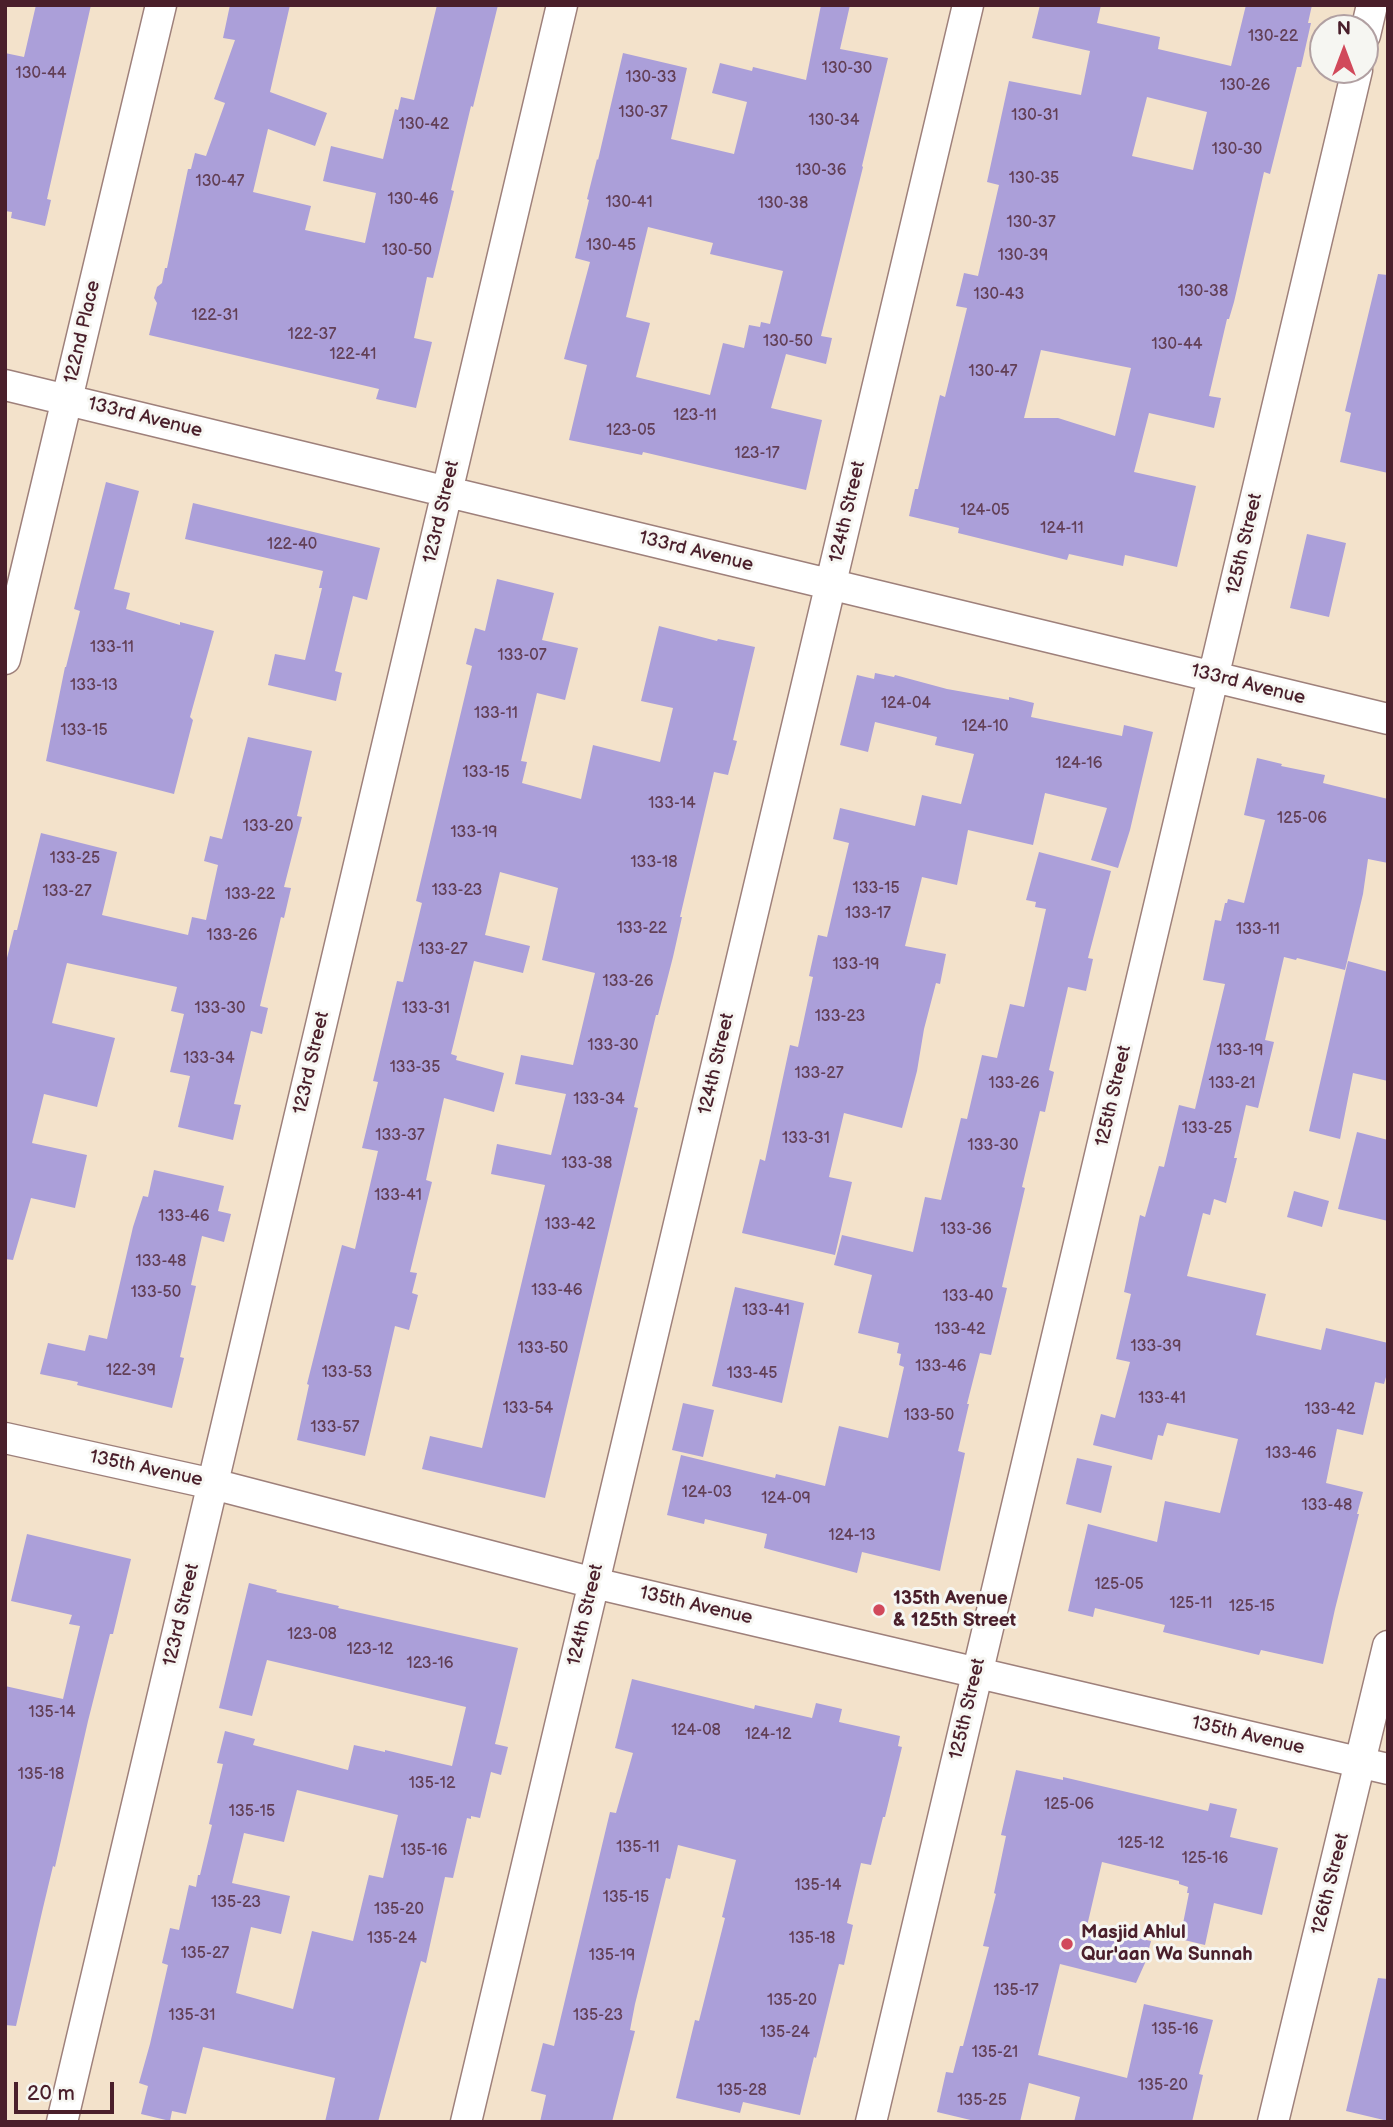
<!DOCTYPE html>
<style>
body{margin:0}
#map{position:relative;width:1393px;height:2127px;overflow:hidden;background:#f3e2cb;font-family:"Balsamiq Sans",sans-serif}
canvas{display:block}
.frame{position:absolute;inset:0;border:7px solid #4a1f2b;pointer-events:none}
.north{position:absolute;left:1309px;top:14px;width:70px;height:70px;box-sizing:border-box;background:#f6f6f2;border:2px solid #b1a0a2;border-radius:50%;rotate:0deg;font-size:19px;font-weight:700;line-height:28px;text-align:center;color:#4a1f2b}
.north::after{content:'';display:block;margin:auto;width:24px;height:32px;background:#d1495b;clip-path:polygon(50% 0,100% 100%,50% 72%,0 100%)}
.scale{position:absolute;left:14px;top:2082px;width:100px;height:32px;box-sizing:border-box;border:4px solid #4a1f2b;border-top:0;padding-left:9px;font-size:21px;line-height:24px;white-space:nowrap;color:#4a1f2b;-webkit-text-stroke:5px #f6f6f2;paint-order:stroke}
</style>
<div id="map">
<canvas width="1393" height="2127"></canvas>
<div class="frame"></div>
<div class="north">N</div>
<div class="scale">20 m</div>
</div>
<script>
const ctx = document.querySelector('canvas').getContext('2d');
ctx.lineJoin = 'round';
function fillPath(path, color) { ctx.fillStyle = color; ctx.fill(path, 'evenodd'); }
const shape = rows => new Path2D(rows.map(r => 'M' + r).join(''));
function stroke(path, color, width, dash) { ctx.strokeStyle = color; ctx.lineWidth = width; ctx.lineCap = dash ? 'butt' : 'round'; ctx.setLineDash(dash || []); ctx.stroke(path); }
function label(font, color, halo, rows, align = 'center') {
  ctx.font = font + ' "Balsamiq Sans",sans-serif'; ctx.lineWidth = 6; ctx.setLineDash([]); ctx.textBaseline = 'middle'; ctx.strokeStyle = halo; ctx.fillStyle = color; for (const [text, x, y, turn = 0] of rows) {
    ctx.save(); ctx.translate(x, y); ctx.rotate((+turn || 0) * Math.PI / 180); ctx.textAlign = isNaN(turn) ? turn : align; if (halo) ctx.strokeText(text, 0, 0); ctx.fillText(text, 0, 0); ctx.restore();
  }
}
fillPath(shape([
 [36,5,91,5,47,199,51,200,45,226,11,218,12,212,5,211,5,53,24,57],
 [230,5,290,5,270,92,327,113,315,146,268,129,253,192,311,206,305,230,365,243,376,193,323,181,331,146,383,159,395,109,398,110,401,97,414,100,437,5,498,5,473,107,471,106,451,190,454,191,433,278,427,277,414,338,432,342,416,408,376,399,379,389,149,335,157,303,154,298,157,287,162,283,165,268,167,268,188,169,191,169,195,153,206,156,225,103,214,99,235,40,223,38],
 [821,5,850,5,840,49,888,58,862,166,863,167,821,336,832,338,826,364,786,354,771,408,822,420,806,490,643,452,642,455,569,440,587,365,564,359,590,262,575,258,589,200,587,199,597,159,598,160,623,53,687,68,671,139,734,154,747,102,712,93,720,63,752,71,753,67,806,80],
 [648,227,713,243,710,254,783,271,770,324,761,322,760,327,749,325,744,348,723,343,710,395,636,377,650,323,626,317],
 [1040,5,1101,5,1097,23,1160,37,1158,49,1231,66,1246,5,1312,5,1308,23,1311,23,1301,67,1297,67,1270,174,1264,172,1234,302,1229,319,1227,319,1209,396,1221,398,1214,428,1149,413,1134,472,1196,486,1177,567,1125,555,1123,566,1069,554,1067,560,958,533,959,528,909,516,915,489,918,489,940,395,945,397,967,308,956,306,964,273,978,276,999,185,987,182,1009,81,1081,95,1090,51,1032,38],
 [1147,97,1207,112,1193,170,1132,156],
 [1041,350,1131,368,1115,436,1058,418,1024,418],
 [1378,274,1388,275,1388,473,1340,462,1351,413,1345,411],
 [106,482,139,491,114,589,130,593,126,609,180,625,180,622,214,631,190,717,193,720,174,794,46,761,65,667,66,667,80,611,74,609],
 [193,503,380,548,367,600,353,596,335,671,342,673,336,701,268,685,275,654,305,660,322,588,319,588,323,571,185,539],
 [1307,534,1346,543,1329,617,1290,608],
 [497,579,554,593,542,640,578,648,565,700,537,693,521,761,527,762,522,783,581,799,593,745,660,762,673,708,641,701,659,626,717,641,718,639,755,647,733,740,737,741,728,775,714,772,680,917,682,917,673,957,658,1015,656,1015,634,1107,638,1108,545,1498,422,1469,430,1436,482,1448,545,1185,491,1174,497,1144,551,1155,566,1094,515,1084,521,1055,573,1065,595,973,542,960,558,888,500,872,485,935,530,946,523,973,474,961,451,1054,457,1056,456,1060,504,1073,494,1112,444,1098,426,1180,432,1182,410,1272,417,1273,412,1293,418,1295,409,1330,395,1326,365,1456,297,1440,309,1385,307,1384,342,1245,355,1249,378,1151,362,1148,378,1082,373,1081,397,981,403,982,422,903,416,901,472,666,466,664,475,628,485,631],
 [875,673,894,677,895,675,947,689,1009,700,1009,697,1034,703,1031,717,1122,736,1124,725,1153,732,1130,830,1118,868,1091,860,1107,808,1045,793,1033,845,968,830,957,885,922,877,905,946,946,954,940,984,936,983,924,1029,917,1071,902,1128,844,1113,829,1177,852,1182,835,1255,742,1233,760,1159,765,1161,790,1045,798,1047,813,977,809,976,818,935,827,937,849,843,833,839,840,808,915,826,922,795,961,804,974,754,935,745,937,737,875,722,868,752,840,745,857,675,874,679],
 [248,737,312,751,297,816,302,817,284,887,291,888,284,918,281,917,260,1006,268,1008,262,1034,251,1031,234,1104,241,1105,233,1140,178,1127,190,1076,170,1072,184,1014,171,1011,177,987,67,963,52,1023,115,1038,97,1107,44,1094,32,1143,87,1155,75,1208,31,1198,13,1260,5,1259,5,966,14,930,17,930,41,833,117,852,102,915,188,935,192,917,206,920,218,865,204,861,210,836,222,839],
 [1257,758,1282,764,1281,766,1325,775,1323,783,1388,799,1388,863,1368,859,1363,894,1345,970,1297,958,1296,960,1284,957,1265,1040,1274,1042,1258,1108,1246,1105,1234,1158,1237,1158,1226,1203,1214,1199,1210,1215,1203,1213,1187,1276,1266,1294,1256,1335,1321,1350,1326,1328,1388,1343,1388,1370,1384,1384,1375,1382,1363,1435,1337,1429,1326,1483,1363,1492,1357,1514,1359,1514,1335,1609,1323,1664,1261,1650,1259,1655,1163,1632,1165,1625,1095,1608,1093,1617,1068,1611,1088,1524,1157,1542,1165,1501,1220,1513,1238,1439,1167,1423,1163,1436,1158,1435,1152,1460,1093,1445,1101,1414,1115,1418,1130,1362,1116,1359,1131,1294,1124,1292,1140,1215,1145,1217,1159,1166,1164,1167,1179,1105,1195,1109,1225,984,1203,980,1215,920,1221,921,1225,903,1227,903,1228,899,1244,903,1265,820,1244,815],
 [1039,852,1111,871,1088,958,1093,959,1086,991,1068,987,1049,1070,1054,1072,1045,1112,1040,1111,1022,1187,1025,1188,1002,1287,1007,1288,991,1355,980,1353,967,1404,969,1404,958,1451,965,1453,940,1571,862,1552,857,1573,764,1548,767,1534,705,1519,704,1524,667,1515,681,1455,775,1478,776,1474,825,1486,839,1426,888,1438,904,1367,899,1365,901,1354,897,1353,899,1343,858,1333,872,1275,834,1265,842,1235,913,1252,925,1197,941,1200,961,1118,967,1119,982,1055,997,1058,1010,1004,1024,1007,1046,909,1035,907,1036,902,1026,900],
 [1348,961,1388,972,1388,1081,1353,1073,1340,1139,1309,1131],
 [1357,1132,1388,1140,1388,1221,1338,1209],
 [154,1170,224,1186,218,1211,231,1214,224,1242,202,1236,191,1285,196,1286,180,1357,184,1358,172,1408,77,1385,78,1382,40,1374,48,1343,85,1351,89,1335,107,1339,133,1227,143,1196,148,1197],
 [1294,1191,1329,1201,1322,1227,1287,1217],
 [735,1287,804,1303,782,1403,712,1386],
 [683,1403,714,1410,703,1457,672,1450],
 [1077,1458,1112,1466,1101,1513,1066,1504],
 [27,1534,131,1559,113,1634,110,1634,88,1721,55,1867,53,1866,42,1912,16,2026,5,2025,5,1686,63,1699,80,1626,69,1624,72,1615,11,1601],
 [249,1583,277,1590,276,1592,339,1606,338,1608,518,1648,495,1744,508,1747,501,1775,491,1772,480,1818,471,1816,471,1819,467,1818,453,1878,445,1877,426,1963,421,1961,378,2122,325,2122,335,2078,203,2047,186,2114,172,2111,170,2121,141,2114,148,2086,139,2083,150,2044,168,1965,162,1963,170,1928,179,1930,189,1885,196,1887,198,1875,200,1875,212,1825,209,1824,223,1764,217,1763,225,1731,255,1739,253,1745,348,1770,354,1745,385,1752,385,1750,452,1766,466,1707,267,1660,252,1716,219,1708],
 [297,1790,398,1815,383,1878,369,1875,353,1941,312,1931,293,2009,236,1993,251,1927,281,1934,290,1896,232,1883,244,1833,284,1842],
 [632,1679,754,1709,755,1705,812,1718,816,1703,842,1709,839,1722,900,1736,898,1746,902,1747,885,1817,883,1817,871,1865,861,1863,847,1923,853,1925,844,1965,839,1964,816,2058,814,2057,800,2115,743,2102,740,2113,676,2098,695,2020,699,2021,725,1918,722,1917,736,1860,678,1845,670,1879,666,1878,635,2004,630,2030,635,2031,612,2122,540,2122,546,2095,531,2091,543,2043,554,2046,610,1812,616,1813,633,1753,615,1748],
 [1016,1770,1063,1780,1063,1777,1208,1811,1210,1803,1237,1809,1230,1837,1278,1848,1262,1915,1214,1903,1205,1945,1180,1939,1189,1893,1187,1893,1188,1887,1179,1884,1179,1881,1102,1862,1087,1926,1151,1941,1145,1963,1136,1983,1060,1964,1038,2055,1127,2078,1144,2004,1213,2020,1199,2074,1203,2075,1192,2122,1074,2122,1080,2097,1029,2083,1020,2122,979,2122,937,2112,946,2072,953,2073,960,2046,963,2046,989,1947,983,1946,996,1894,994,1893,1006,1836,1001,1835],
 [1378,1978,1388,1979,1388,2121,1346,2111]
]), '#ab9fd9');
const minor = shape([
 [1365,35,1372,5],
 [5,385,1388,719],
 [5,659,161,5],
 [5,1438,213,1484,594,1583,1388,1769],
 [62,2122,562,5],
 [466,2122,968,5],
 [871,2122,1357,70],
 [1273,2122,1388,1646]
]);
stroke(minor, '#9e807b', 33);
stroke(minor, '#fff', 30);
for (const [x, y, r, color] of [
 [879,1610,7,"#d1495b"],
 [1067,1944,7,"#d1495b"]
]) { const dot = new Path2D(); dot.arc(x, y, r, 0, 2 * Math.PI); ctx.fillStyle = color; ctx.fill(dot); stroke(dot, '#f6f6f2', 2.5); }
label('16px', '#623f56', null, [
 ["130-22",1273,37],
 ["130-30",847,69],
 ["130-44",41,74],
 ["130-33",651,78],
 ["130-26",1245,86],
 ["130-37",643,113],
 ["130-31",1035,116],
 ["130-34",834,121],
 ["130-42",424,125],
 ["130-30",1237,150],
 ["130-36",821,171],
 ["130-35",1034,179],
 ["130-47",220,182],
 ["130-46",413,200],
 ["130-41",629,203],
 ["130-38",783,204],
 ["130-37",1031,223],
 ["130-45",611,246],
 ["130-50",407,251],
 ["130-39",1023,256],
 ["130-38",1203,292],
 ["130-43",999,295],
 ["122-31",215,316],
 ["122-37",312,335],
 ["130-50",788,342],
 ["130-44",1177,345],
 ["122-41",353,355],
 ["130-47",993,372],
 ["123-11",695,416],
 ["123-05",631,431],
 ["123-17",757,454],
 ["124-05",985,511],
 ["124-11",1062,529],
 ["122-40",292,545],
 ["133-11",112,648],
 ["133-07",522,656],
 ["133-13",94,686],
 ["124-04",906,704],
 ["133-11",496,714],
 ["124-10",985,727],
 ["133-15",84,731],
 ["124-16",1079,764],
 ["133-15",486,773],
 ["133-14",672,804],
 ["125-06",1302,819],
 ["133-20",268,827],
 ["133-19",474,833],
 ["133-25",75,859],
 ["133-18",654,863],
 ["133-15",876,889],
 ["133-23",457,891],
 ["133-27",67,892],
 ["133-22",250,895],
 ["133-17",868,914],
 ["133-22",642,929],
 ["133-11",1258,930],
 ["133-26",232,936],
 ["133-27",443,950],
 ["133-19",856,965],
 ["133-26",628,982],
 ["133-30",220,1009],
 ["133-31",426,1009],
 ["133-23",840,1017],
 ["133-30",613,1046],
 ["133-19",1240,1051],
 ["133-34",209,1059],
 ["133-35",415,1068],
 ["133-27",819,1074],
 ["133-26",1014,1084],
 ["133-21",1232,1084],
 ["133-34",599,1100],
 ["133-25",1207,1129],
 ["133-37",400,1136],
 ["133-31",806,1139],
 ["133-30",993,1146],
 ["133-38",587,1164],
 ["133-41",398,1196],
 ["133-46",184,1217],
 ["133-42",570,1225],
 ["133-36",966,1230],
 ["133-48",161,1262],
 ["133-46",557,1291],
 ["133-50",156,1293],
 ["133-40",968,1297],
 ["133-41",766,1311],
 ["133-42",960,1330],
 ["133-39",1156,1347],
 ["133-50",543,1349],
 ["133-46",941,1367],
 ["122-39",131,1371],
 ["133-53",347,1373],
 ["133-45",752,1374],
 ["133-41",1162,1399],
 ["133-54",528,1409],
 ["133-42",1330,1410],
 ["133-50",929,1416],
 ["133-57",335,1428],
 ["133-46",1291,1454],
 ["124-03",707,1493],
 ["124-09",786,1499],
 ["133-48",1327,1506],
 ["124-13",852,1536],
 ["125-05",1119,1585],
 ["125-11",1191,1604],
 ["125-15",1252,1607],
 ["123-08",312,1635],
 ["123-12",370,1650],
 ["123-16",430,1664],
 ["135-14",52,1713],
 ["124-08",696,1731],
 ["124-12",768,1735],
 ["135-18",41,1775],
 ["135-12",432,1784],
 ["125-06",1069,1805],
 ["135-15",252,1812],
 ["125-12",1141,1844],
 ["135-11",638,1848],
 ["135-16",424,1851],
 ["125-16",1205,1859],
 ["135-14",818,1886],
 ["135-15",626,1898],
 ["135-23",236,1903],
 ["135-20",399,1910],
 ["135-24",392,1939],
 ["135-18",812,1939],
 ["135-27",205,1954],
 ["135-19",612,1956],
 ["135-17",1016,1991],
 ["135-20",792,2001],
 ["135-31",192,2016],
 ["135-23",598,2016],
 ["135-16",1175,2030],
 ["135-24",785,2033],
 ["135-21",995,2053],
 ["135-20",1163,2086],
 ["135-28",742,2091],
 ["135-25",982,2101]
]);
label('19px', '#4a1f2b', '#f6f6f2', [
 ["122nd Place",83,332,-77],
 ["133rd Avenue",145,418,14],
 ["123rd Street",442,512,-77],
 ["124th Street",848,512,-77],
 ["125th Street",1245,544,-77],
 ["133rd Avenue",696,552,14],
 ["133rd Avenue",1248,685,14],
 ["123rd Street",312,1063,-77],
 ["124th Street",717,1064,-77],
 ["125th Street",1114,1096,-77],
 ["135th Avenue",146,1469,12],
 ["135th Avenue",696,1606,13],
 ["123rd Street",182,1615,-77],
 ["124th Street",586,1615,-77],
 ["125th Street",968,1709,-77],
 ["135th Avenue",1248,1736,13],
 ["126th Street",1331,1884,-76]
]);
label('bold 19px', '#4a1f2b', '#f6f6f2', [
 ["135th Avenue",893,1599],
 ["& 125th Street",893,1621],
 ["Masjid Ahlul",1081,1933],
 ["Qur'aan Wa Sunnah",1081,1955]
], 'left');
</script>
